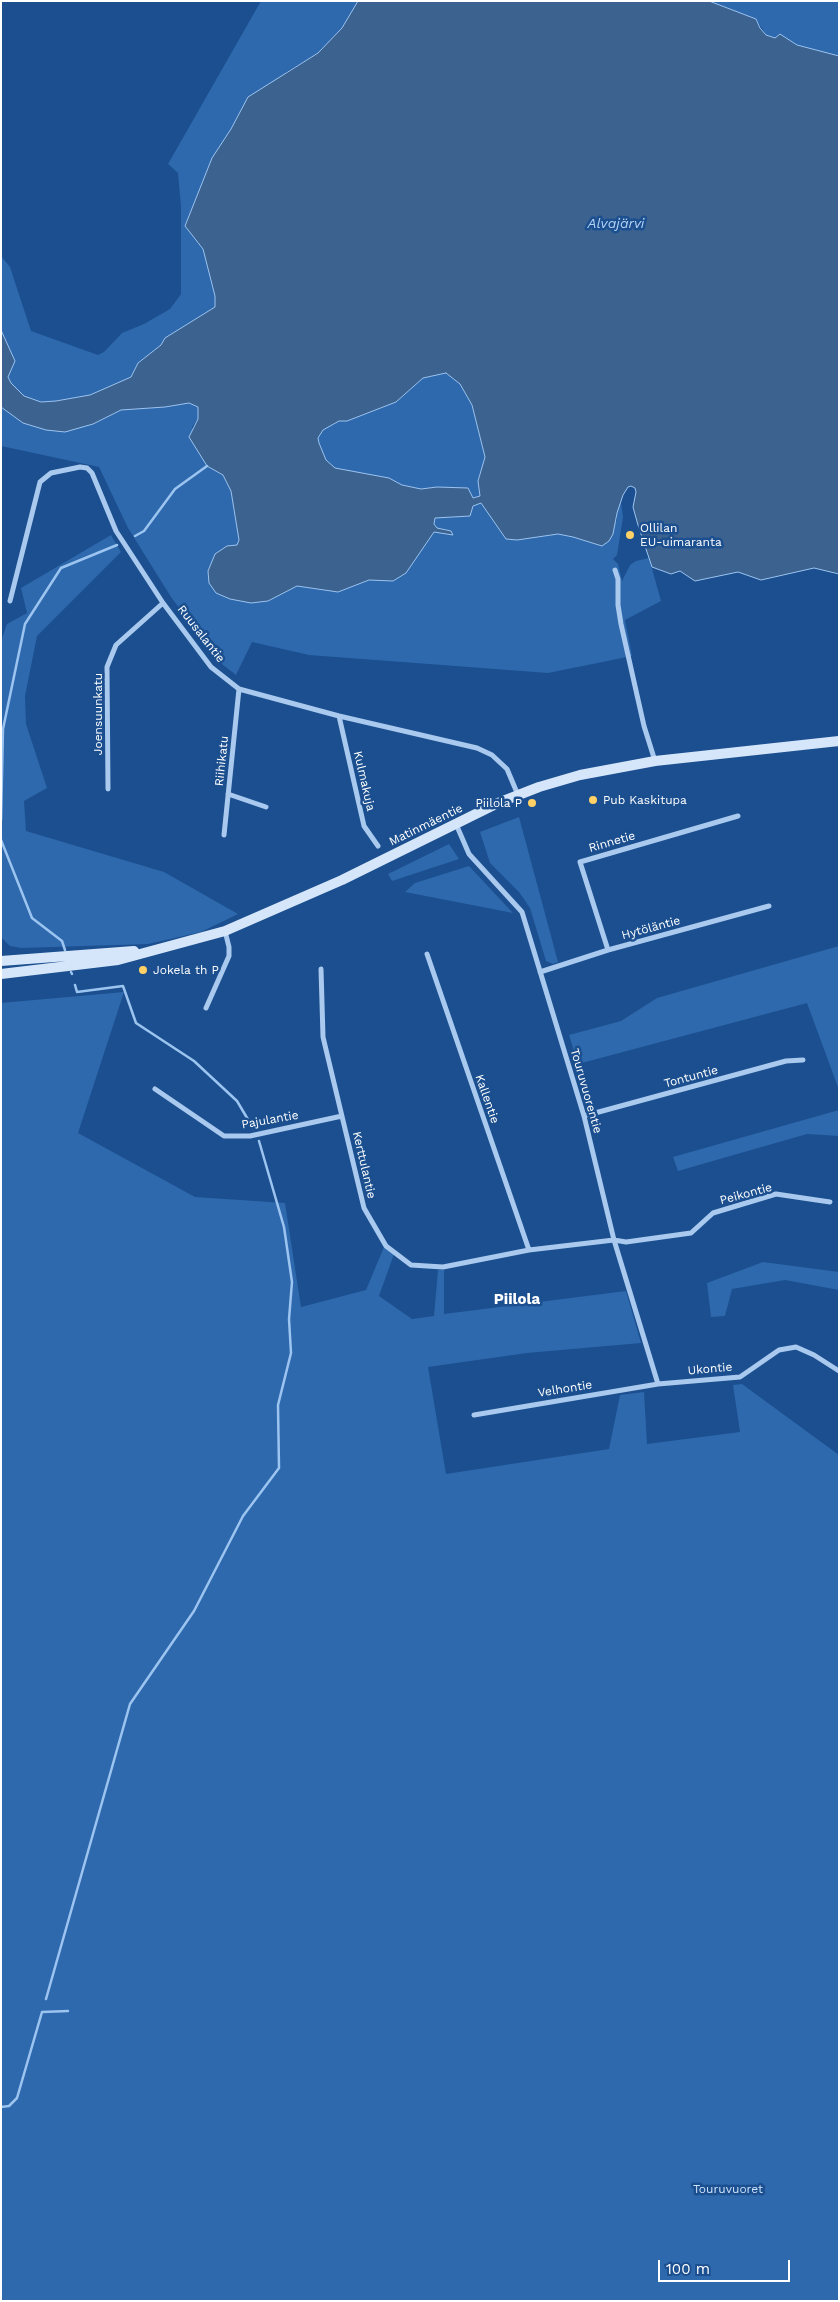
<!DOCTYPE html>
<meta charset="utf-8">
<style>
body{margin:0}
#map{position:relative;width:840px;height:2302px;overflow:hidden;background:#1b4f8f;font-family:"Work Sans",sans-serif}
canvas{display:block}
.frame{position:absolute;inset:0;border:2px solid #fff;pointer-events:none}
.scale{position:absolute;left:658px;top:2260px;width:132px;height:22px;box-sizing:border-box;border:2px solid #fff;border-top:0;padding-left:6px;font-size:15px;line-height:18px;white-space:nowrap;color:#fff;-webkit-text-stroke:4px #1b4f8f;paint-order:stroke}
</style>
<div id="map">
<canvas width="840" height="2302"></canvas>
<div class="frame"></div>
<div class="scale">100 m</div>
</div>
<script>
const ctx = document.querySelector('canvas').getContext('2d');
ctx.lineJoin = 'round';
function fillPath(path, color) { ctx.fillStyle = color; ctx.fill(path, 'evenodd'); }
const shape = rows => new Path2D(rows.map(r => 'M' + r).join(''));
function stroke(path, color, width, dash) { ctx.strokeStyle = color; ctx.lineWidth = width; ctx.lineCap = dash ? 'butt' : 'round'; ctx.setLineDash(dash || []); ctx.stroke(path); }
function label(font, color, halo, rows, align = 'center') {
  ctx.font = font + ' "Work Sans",sans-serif'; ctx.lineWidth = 5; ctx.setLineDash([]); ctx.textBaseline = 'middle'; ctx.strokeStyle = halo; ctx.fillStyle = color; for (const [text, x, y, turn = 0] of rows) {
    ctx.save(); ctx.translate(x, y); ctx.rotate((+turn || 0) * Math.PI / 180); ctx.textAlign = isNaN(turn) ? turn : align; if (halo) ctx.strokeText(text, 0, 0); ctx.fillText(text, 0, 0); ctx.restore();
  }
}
fillPath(shape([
 [261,1,358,1,342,28,318,53,286,72,186,227,203,249,215,296,215,307,165,338,161,345,138,363,131,377,119,383,90,395,56,401,41,402,24,396,11,383,8,377,15,361,1,330,1,256,10,267,31,331,98,355,104,352,122,333,144,324,170,309,181,294,181,207,178,173,168,164],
 [709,1,839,1,839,57,797,45,780,34,775,38,766,35,756,19],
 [446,373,460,384,472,405,485,457,478,481,480,496,473,498,449,495,344,477,326,460,319,443,318,438,323,430,339,421,347,421,396,402,423,378],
 [189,403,198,407,198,419,192,427,207,466,223,475,231,491,239,540,237,545,268,601,297,586,338,592,431,531,451,531,437,528,434,524,435,517,470,516,473,505,481,503,506,539,517,540,558,534,573,537,601,546,617,520,617,513,621,502,623,517,617,555,613,559,618,564,622,581,630,565,636,561,649,558,661,601,625,620,632,656,548,673,309,655,252,642,236,675,218,661,171,597,128,528,99,467,1,446,1,407,23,423,93,424,121,410,165,407],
 [111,535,121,552,37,636,25,696,26,724,47,788,24,801,26,831,164,872,238,914,201,932,148,944,21,948,10,946,1,937,1,641,7,624,27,613,21,588],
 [519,817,558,962,553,964,546,961,530,908,519,892,490,863,480,832],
 [449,844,459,859,392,881,388,874],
 [469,866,513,913,405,892,415,883],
 [839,946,839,1090,807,1003,578,1064,569,1035,621,1021,657,998],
 [124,992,78,1133,195,1197,285,1203,301,1307,366,1290,384,1247,394,1254,379,1296,412,1319,434,1316,438,1270,444,1270,444,1314,626,1291,641,1343,527,1353,428,1367,446,1474,609,1449,620,1395,644,1392,647,1444,740,1432,733,1385,742,1384,839,1455,839,2301,1,2301,1,1003],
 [839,1110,839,1136,807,1134,678,1171,673,1157],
 [763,1262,839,1272,839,1290,785,1280,732,1289,725,1316,711,1317,707,1283]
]), '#2e69ad');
const water = shape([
 [358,1,709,1,756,19,760,28,766,35,775,38,780,34,797,45,839,56,839,574,814,568,761,580,738,572,695,581,680,571,671,574,652,567,638,525,633,507,636,492,635,488,631,486,628,487,623,495,617,513,613,534,609,541,602,546,573,537,558,534,517,540,506,539,481,503,473,506,470,516,435,518,434,524,437,528,451,531,453,535,434,532,406,573,393,581,369,580,338,592,297,586,268,601,251,603,230,599,216,593,209,583,208,571,215,554,227,546,237,545,239,540,231,491,223,475,207,466,189,437,198,419,198,407,189,403,165,407,121,410,93,424,65,432,46,430,23,423,1,407,1,330,15,361,8,377,11,383,24,396,41,402,56,401,90,395,131,377,138,363,161,345,165,338,215,307,215,296,203,249,185,226,212,158,231,129,248,97,318,53,342,28,358,1],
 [446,373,460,384,472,405,485,457,478,481,480,496,473,498,468,488,437,487,421,489,402,485,389,478,335,468,326,460,319,443,318,438,323,430,339,421,347,421,396,402,423,378,446,373]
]);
fillPath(water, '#3c6290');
stroke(water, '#9cc4f0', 1);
stroke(shape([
 [135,536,144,531,175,489,207,466],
 [1,820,3,729,25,624,61,568,117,545],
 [1,840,32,918,62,941,65,950],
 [71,972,72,974],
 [75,985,77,992,123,986,136,1023,194,1061,237,1101,253,1128],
 [46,1999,130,1704,194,1611,243,1516,279,1468,278,1405,291,1353,289,1319,292,1282,284,1227,259,1141],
 [1,2107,9,2106,17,2098,42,2012,68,2011]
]), '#9cc4f0', 2.5);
stroke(shape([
 [615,570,618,579,618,605,621,624,644,726,655,761],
 [10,601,40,482,51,473,80,467,87,468,92,473,116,531,163,603,211,667,239,689,339,716,477,748,492,755,507,769,518,795],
 [339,716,364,826,378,846],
 [108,789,107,667,116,645,163,603],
 [228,794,266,807],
 [456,824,469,854,522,912,584,1116,614,1240,658,1384],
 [224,835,239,689],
 [608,950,580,862,738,816],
 [427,954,529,1250],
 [321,969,323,1037,364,1208,386,1246,411,1265,443,1267,529,1250,614,1240,626,1242,691,1233,713,1213,776,1194,830,1202],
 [540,972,608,950,769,906],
 [206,1008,229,956,229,947,225,931],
 [155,1089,224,1136,250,1136,342,1116],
 [584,1116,786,1061,803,1060],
 [474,1415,658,1384,740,1377,779,1350,796,1347,814,1355,839,1371]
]), '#a9c9ee', 5);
stroke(shape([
 [1,961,134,951],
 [1,974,118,960,225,931,342,880,498,803,539,787,580,775,655,761,839,741]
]), '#d6e6fa', 10);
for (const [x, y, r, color] of [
 [630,535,5,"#ffd166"],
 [593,800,5,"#ffd166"],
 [532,803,5,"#ffd166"],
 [143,970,5,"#ffd166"]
]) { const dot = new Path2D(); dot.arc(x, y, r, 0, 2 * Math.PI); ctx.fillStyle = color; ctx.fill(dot); stroke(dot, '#1b4f8f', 2); }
label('12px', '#fff', '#1b4f8f', [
 ["Ollilan",640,528],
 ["EU-uimaranta",640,542],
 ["Pub Kaskitupa",603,800],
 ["Piilola P",522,803,"right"],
 ["Jokela th P",153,970]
], 'left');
label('12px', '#fff', '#1b4f8f', [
 ["Ruusalantie",201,634,52],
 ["Joensuunkatu",98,714,-90],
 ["Riihikatu",222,761,-84],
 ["Kulmakuja",364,781,77],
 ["Matinmäentie",426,825,-26],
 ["Rinnetie",612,842,-16],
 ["Hytöläntie",651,928,-15],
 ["Tontuntie",691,1077,-15],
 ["Touruvuorentie",586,1091,74],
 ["Kallentie",487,1099,71],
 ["Pajulantie",270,1120,-10],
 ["Kerttulantie",364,1165,77],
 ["Peikontie",746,1194,-15],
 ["Ukontie",710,1369,-5],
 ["Velhontie",565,1389,-9]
]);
label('12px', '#cfe3fa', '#1b4f8f', [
 ["Touruvuoret",728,2189]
]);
label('italic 14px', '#b5d3f5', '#1b4f8f', [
 ["Alvajärvi",616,224]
]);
label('bold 15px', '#fff', '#1b4f8f', [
 ["Piilola",517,1300]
]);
</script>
